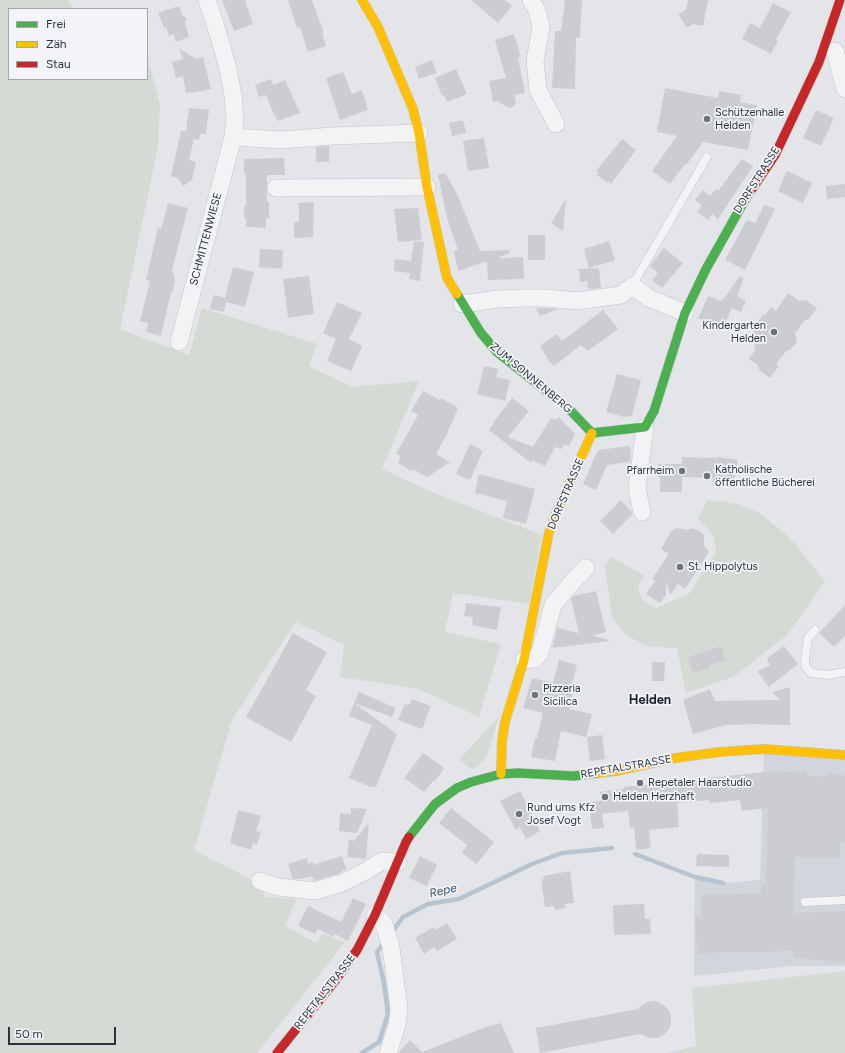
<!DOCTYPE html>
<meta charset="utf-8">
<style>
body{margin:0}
#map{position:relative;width:845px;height:1053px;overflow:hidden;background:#e3e5e8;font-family:Figtree,sans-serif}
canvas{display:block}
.legend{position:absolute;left:8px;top:8px;width:140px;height:72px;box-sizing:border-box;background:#f2f4f7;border:1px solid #a3a8ad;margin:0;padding:5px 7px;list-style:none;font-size:12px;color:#2c353f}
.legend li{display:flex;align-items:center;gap:8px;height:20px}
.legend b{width:20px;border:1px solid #a3a8ad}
.scale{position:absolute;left:8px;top:1027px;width:108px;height:18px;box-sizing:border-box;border:2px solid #2c353f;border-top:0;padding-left:5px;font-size:12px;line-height:14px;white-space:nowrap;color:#2c353f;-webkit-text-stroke:3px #f2f4f7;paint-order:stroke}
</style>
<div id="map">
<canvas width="845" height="1053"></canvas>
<ul class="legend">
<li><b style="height:5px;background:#4caf50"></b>Frei</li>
<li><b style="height:5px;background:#ffc107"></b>Zäh</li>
<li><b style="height:5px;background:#c62828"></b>Stau</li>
</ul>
<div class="scale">50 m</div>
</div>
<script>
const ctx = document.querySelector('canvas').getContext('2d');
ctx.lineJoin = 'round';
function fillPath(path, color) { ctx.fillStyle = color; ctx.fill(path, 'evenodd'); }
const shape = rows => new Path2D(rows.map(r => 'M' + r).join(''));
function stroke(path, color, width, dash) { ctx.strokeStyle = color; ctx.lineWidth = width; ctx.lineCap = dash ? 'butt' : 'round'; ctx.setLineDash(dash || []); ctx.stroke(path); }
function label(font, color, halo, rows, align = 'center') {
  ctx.font = font + ' Figtree,sans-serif'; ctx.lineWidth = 3.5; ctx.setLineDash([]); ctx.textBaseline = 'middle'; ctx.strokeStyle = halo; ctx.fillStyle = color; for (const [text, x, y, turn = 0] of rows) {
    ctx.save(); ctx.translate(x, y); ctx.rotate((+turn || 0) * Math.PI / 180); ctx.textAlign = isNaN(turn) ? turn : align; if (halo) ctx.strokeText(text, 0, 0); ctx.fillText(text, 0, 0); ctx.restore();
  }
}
fillPath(shape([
 [764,749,845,755,845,966,792,966,694,976,695,877,723,883,760,880]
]), '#d2d5db');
fillPath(shape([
 [0,0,69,0,73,9,9,9,9,79,147,79,147,54,160,104,158,147,120,329,189,355,202,308,317,344,309,366,352,387,419,381,382,469,432,492,542,535,529,604,453,593,445,632,501,644,479,717,419,689,340,677,344,645,296,622,232,720,194,850,262,885,265,897,296,899,285,926,316,943,323,934,345,942,257,1053,0,1053],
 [707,500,734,503,757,511,784,533,796,545,825,582,786,636,733,677,686,693,677,648,649,647,626,635,612,618,605,566,611,557,645,576,638,587,642,600,656,608,690,593,716,551,713,534,698,519],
 [499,716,490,746,485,760,476,767,471,769,459,760],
 [845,971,845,1053,666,1053,696,1046,692,988]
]), '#d5dbd4');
stroke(shape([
 [635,854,695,877,723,883],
 [391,934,403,917,428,904,459,899,532,864,562,853,612,848],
 [362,1053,379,1042,388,1014,384,983,377,952,385,941]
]), '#b6c3d0', 4.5);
fillPath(shape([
 [222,0,245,0,253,24,234,31],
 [288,0,312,0,324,33,322,33,326,46,308,52,300,27,297,28],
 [471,0,505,0,512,6,498,23],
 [565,0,582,0,580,38,576,38,575,89,552,88,555,31,561,31],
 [688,0,708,0,703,26,693,24,687,28,678,14,686,10],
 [773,3,791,12,776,40,778,41,771,54,742,39,750,23,760,28],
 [179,6,182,15,187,18,185,22,189,37,176,42,174,34,169,36,166,27,164,28,158,13],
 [514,34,521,57,518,58,525,93,514,95,516,102,513,107,508,108,498,101,493,102,489,81,506,78,495,40],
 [179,48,196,59,203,57,211,89,191,93,191,92,186,93,183,76,176,78,172,62,183,59],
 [432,60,437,73,419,79,415,67],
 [456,69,467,94,447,102,444,95,442,96,435,78],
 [343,72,352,94,362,90,368,110,340,120,326,78],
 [271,79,273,85,285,80,300,113,278,121,273,112,266,95,259,97,255,85],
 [665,88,718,98,719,91,741,95,740,102,757,105,748,150,703,142,687,164,686,163,670,184,652,171,677,136,657,132],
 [189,108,209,110,206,134,200,134,199,140,194,139,189,160,196,162,192,180,183,186,178,178,171,176,181,131,186,131],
 [816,110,834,118,821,146,803,138],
 [463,120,466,133,452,136,449,123],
 [484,138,489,168,468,171,463,141],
 [622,139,636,150,611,184,608,181,607,183,597,175,599,174,596,171],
 [329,146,329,162,316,162,316,147],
 [284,158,285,175,267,175,267,202,269,201,269,218,266,218,266,228,246,227,246,218,244,218,244,206,246,206,246,173,244,173,244,159],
 [742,159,753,166,718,219,712,214,708,220,697,212,702,206,695,200,703,190,710,196,716,189,718,191],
 [787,171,812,183,803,203,778,191],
 [445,173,457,194,480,251,509,250,510,253,499,257,499,258,523,257,524,279,488,280,487,261,458,271,454,251,458,250,447,218,438,175],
 [845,184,845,197,827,199,826,186],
 [566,199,563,231,551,223],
 [314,202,313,237,294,238,294,222,299,222,299,203],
 [168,203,188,208,172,270,175,279,173,291,171,292,161,336,146,332,148,323,140,321,150,281,146,280,158,228,161,229],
 [764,205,775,209,745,270,725,260,747,220,755,223],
 [418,208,422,240,398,242,394,209],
 [528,235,545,235,545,260,528,260],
 [414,241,424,242,420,281,409,279,410,273,394,271,395,259,411,261],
 [609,241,615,260,589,268,584,249],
 [664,248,683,263,662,288,652,280,658,273,650,266],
 [260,249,283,250,282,269,259,267],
 [233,267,254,272,245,307,226,302,224,312,210,309,214,295,225,298],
 [599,268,601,288,588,289,587,281,580,282,579,269],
 [309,276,314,314,288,318,283,279],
 [740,276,744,278,737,296,746,301,741,312,732,308,723,328,698,318,708,296,722,301],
 [788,293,799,301,806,300,817,308,809,319,805,320,795,333,797,342,790,350,786,351,777,363,778,367,770,378,759,370,758,365,749,359,755,350,754,340,749,337,755,329,753,328,764,314,765,315,771,307,776,311],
 [337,302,362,313,349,339,362,346,351,371,327,361,336,339,323,333],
 [536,308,546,308,558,309,540,316],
 [603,310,618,329,588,351,581,345,554,366,546,358,547,357,540,346,557,334,562,341],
 [484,366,498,369,496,377,510,380,505,401,477,394],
 [617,374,641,380,632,416,624,417,606,412],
 [423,391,440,400,441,398,458,408,447,434,436,454,450,462,427,477,413,469,412,471,398,463,401,456,396,454,418,415,411,411],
 [512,398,529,411,508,437,533,447,551,418,556,420,559,417,575,434,569,446,564,444,562,449,555,447,545,466,532,460,531,463,489,430,494,423,493,423],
 [470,444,483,451,470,480,456,474],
 [630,446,631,455,630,462,607,465,596,490,583,484,598,450],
 [682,457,716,458,717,457,738,460,733,485,712,482,713,478,682,477,682,492,660,492,660,477,658,477,658,464,682,464],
 [479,474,535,489,526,524,503,518,507,501,475,493],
 [621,500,631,511,632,515,613,534,600,521],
 [677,528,686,530,693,528,701,532,704,535,704,545,709,552,685,589,678,584,670,595,666,581,666,595,660,603,646,594,655,581,652,579,669,554,661,549,672,530],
 [596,591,606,632,594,635,594,636,609,640,609,641,552,648,557,628,579,633,571,599,573,596],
 [466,603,501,607,497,630,472,625,473,617,464,616],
 [845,605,845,636,834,647,819,633],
 [293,633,327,652,306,690,316,696,291,742,246,717],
 [721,646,725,661,709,665,710,668,693,673,688,657],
 [784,646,798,664,769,687,757,671,770,666,767,658],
 [559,660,577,665,570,692,573,693,569,709,592,714,586,737,561,731,555,761,531,757,535,738,537,738,543,713,523,708,532,678,553,683],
 [652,662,665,662,664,681,652,681],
 [790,687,790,725,754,724,726,725,693,734,683,700,710,689,715,701,779,700,773,692],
 [359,692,396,708,392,717,354,703],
 [412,699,431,706,422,729,398,720,405,704,409,705],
 [354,703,397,734,376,787,371,787,349,778,372,725,349,716],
 [602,735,605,759,590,761,587,737],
 [423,753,443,767,442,768,444,769,434,782,433,781,424,792,404,778],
 [804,770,810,776,827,777,828,773,845,776,845,843,840,843,840,858,794,857,793,913,845,911,845,962,794,958,794,951,697,953,695,917,702,917,701,895,761,893,761,885,766,885,768,808,742,811,740,800,710,803,709,800,677,803,679,827,649,830,651,848,636,850,634,827,630,828,628,811,602,814,604,828,592,829,589,802,601,801,600,792,624,789,624,787,774,771,800,773],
 [520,791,540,831,526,839,520,827,516,830,500,801],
 [351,808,367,809,357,833,339,831,340,813,351,814],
 [451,808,494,842,477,864,462,853,467,845,439,823],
 [238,810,261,816,256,831,261,832,257,844,253,843,251,850,230,843],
 [369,822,366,859,347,857,349,839,354,841],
 [697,854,729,855,729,867,696,866],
 [342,856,346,869,338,874,314,881,312,876,300,879,293,879,288,864,307,858,308,864,312,862,313,865],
 [420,856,437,865,427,886,409,878],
 [570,871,574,903,565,904,566,908,554,910,554,906,545,907,541,878,544,881,543,876],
 [353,898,366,904,348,941,335,934,334,937,318,929,315,934,298,926,308,906,341,922],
 [644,904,645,919,650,919,651,934,614,935,613,905],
 [447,923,457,939,437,951,434,947,424,954,415,938,434,927,436,930],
 [655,1001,662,1004,668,1009,671,1015,671,1022,669,1029,664,1034,658,1038,650,1038,640,1034,540,1053,536,1028,638,1009,642,1005,648,1002],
 [501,1023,514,1053,398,1053,410,1040,422,1052,486,1027]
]), '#cccdd0');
const lane = shape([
 [632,286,707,157],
 [815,630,808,638,805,659,806,667,811,673,827,675,845,672],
 [805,902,845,900]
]);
const street = shape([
 [531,0,537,11,541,27,535,61,538,90,556,124],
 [835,51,845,89],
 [233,137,281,140,332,136,419,133],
 [276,188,427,187],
 [462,304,498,299,523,298,546,298,577,301,621,295,632,286,649,298,685,313],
 [179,342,233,137,235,119,233,95,227,65,218,33,207,0],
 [642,512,637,489,645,427],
 [524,660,535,659,540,653,553,605,573,581,586,568],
 [260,881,278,887,315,891,342,883,364,872,382,861,398,862],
 [375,915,384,924,391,947,399,1009,397,1025,388,1053]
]);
const fast = shape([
 [457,294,481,333,497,352,569,409,592,433],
 [592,433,645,427,654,411,685,313,706,269,746,198],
 [409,837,435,804,457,788,471,782,501,774,518,773,574,776,598,773]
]);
const slow = shape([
 [362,0,378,27,413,109,419,133,427,187,447,278,457,294],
 [598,773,616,771,675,758,720,752,764,749,845,755],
 [501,774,502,741,505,722,524,660,549,532,556,513,592,433]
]);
const jam = shape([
 [746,198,775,155,819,62,840,0],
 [277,1053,334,982,357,950,375,915,406,842,409,837]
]);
stroke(lane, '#c2c3c6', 9);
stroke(street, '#c2c3c6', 18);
stroke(fast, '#c2c3c6', 10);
stroke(slow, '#c2c3c6', 10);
stroke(jam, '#c2c3c6', 10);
stroke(lane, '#f3f3f5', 8);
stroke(street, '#f3f3f5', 17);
stroke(fast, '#4caf50', 9);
stroke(slow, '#ffc107', 9);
stroke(jam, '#c62828', 9);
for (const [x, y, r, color] of [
 [707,119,4,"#6c737a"],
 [774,332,4,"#6c737a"],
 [682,471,4,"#6c737a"],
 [707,476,4,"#6c737a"],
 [680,567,4,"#6c737a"],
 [535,695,4,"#6c737a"],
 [640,783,4,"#6c737a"],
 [605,797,4,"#6c737a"],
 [519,814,4,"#6c737a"]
]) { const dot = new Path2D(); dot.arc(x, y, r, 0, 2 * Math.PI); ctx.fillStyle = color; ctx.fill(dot); stroke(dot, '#f2f4f7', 1.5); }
label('11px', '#2c353f', '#f2f4f7', [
 ["Schützenhalle",715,113],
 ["Helden",715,126],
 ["Kindergarten",766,326,"right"],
 ["Helden",766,339,"right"],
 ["Katholische",715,470],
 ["öffentliche Bücherei",715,483],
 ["Pfarrheim",674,471,"right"],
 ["St. Hippolytus",688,567],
 ["Pizzeria",543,689],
 ["Sicilica",543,702],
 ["Repetaler Haarstudio",648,783],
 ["Helden Herzhaft",613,797],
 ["Rund ums Kfz",527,808],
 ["Josef Vogt",527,821]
], 'left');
label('11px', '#2c353f', '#f2f4f7', [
 ["DORFSTRASSE",757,180,-58],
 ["SCHMITTENWIESE",206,239,-75],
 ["ZUM SONNENBERG",531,378,40],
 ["DORFSTRASSE",566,494,-67],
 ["REPETALSTRASSE",626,767,-10],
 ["REPETALSTRASSE",325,992,-52]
]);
label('italic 12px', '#3b566e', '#f2f4f7', [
 ["Repe",443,891,-13]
]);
label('bold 13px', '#1e2630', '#f2f4f7', [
 ["Helden",650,700]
]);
</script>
